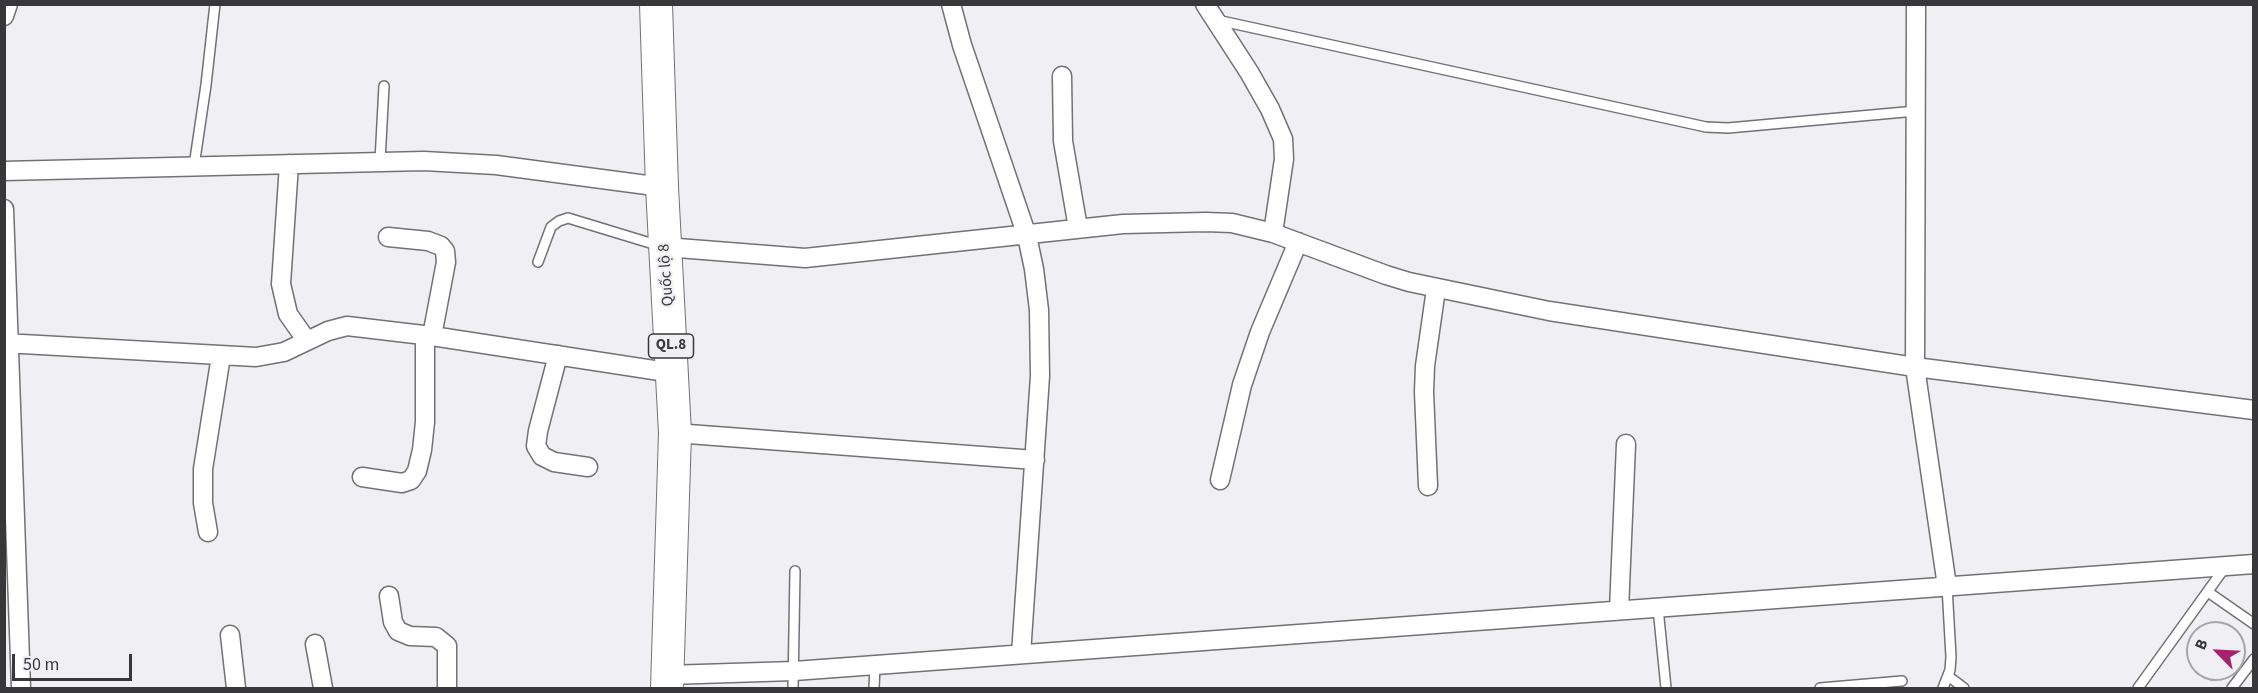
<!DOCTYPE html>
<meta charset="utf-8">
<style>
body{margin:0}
#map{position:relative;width:2258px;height:693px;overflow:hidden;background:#f0f0f4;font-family:"Source Sans 3",sans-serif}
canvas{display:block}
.frame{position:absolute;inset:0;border:6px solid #38383a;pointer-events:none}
.north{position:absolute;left:2186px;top:621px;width:60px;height:60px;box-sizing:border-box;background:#f0f0f4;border:2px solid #a6a6aa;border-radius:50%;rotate:294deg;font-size:16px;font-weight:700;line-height:24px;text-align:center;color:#38383a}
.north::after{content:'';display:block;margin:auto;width:21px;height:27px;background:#a5226f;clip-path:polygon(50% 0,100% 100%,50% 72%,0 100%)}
.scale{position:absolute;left:12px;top:654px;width:120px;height:27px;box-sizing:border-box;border:3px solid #38383a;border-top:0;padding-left:8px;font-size:18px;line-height:21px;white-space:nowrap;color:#38383a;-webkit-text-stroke:4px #f0f0f4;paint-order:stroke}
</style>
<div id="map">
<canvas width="2258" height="693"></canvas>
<div class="frame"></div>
<div class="north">B</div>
<div class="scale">50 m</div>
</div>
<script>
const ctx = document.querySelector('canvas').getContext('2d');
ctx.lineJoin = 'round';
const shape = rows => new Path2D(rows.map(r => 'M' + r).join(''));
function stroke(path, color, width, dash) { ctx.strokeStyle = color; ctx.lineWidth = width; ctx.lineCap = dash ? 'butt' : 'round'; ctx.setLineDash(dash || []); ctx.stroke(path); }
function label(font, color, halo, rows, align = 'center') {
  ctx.font = font + ' "Source Sans 3",sans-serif'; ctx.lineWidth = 4.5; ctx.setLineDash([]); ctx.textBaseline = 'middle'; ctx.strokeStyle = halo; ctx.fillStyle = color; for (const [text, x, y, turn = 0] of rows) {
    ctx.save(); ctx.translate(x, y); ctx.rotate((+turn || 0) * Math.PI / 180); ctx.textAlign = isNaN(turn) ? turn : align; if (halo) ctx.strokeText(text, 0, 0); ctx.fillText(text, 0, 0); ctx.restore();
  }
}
const service = shape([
 [1217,20,1706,127,1728,128,1916,111],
 [380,161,384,86],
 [194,166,206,85,215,4],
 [538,262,551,227,559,221,568,218,660,246],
 [2208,592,2254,624],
 [1658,608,1666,688],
 [1948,676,1964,688],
 [793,688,795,571],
 [874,688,875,665],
 [1820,688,1902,681],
 [1943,688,1950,670,1951,657,1947,586],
 [2138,688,2226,566],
 [2232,688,2254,659]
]);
const minor = shape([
 [951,4,962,45,1027,236,1034,269,1039,310,1040,376,1021,654],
 [1205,4,1249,72,1270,109,1283,139,1284,159,1273,233],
 [1916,4,1915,367,1947,586],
 [4,16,8,4],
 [1062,76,1063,141,1078,228],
 [289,164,281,284,288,314,307,341],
 [4,171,424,161,496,165,662,187],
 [4,209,21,688],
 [388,237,428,241,441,246,445,251,446,262,432,336],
 [665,247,805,258,1123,224,1206,222,1232,223,1273,233,1386,275,1409,282,1549,311,1915,367,2254,410],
 [4,343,256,357,284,352,328,331,347,326,432,336,673,373],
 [558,355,538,431,536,446,542,456,554,462,588,467],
 [675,433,1035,460],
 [362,477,402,483,411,480,417,471,422,450,425,422,425,335],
 [1220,480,1242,385,1260,332,1298,242],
 [1428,486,1424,392,1425,366,1436,289],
 [208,532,203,503,203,469,221,356],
 [389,596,393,622,398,631,410,636,436,637,447,646,447,688],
 [1619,610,1626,444],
 [230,635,236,688],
 [315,644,323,688],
 [668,675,794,671,2254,564]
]);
const trunk = shape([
 [656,4,662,187,675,433,667,688]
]);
stroke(service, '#717275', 12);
stroke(minor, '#717275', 21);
stroke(trunk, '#717275', 34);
stroke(service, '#fff', 9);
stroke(minor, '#fff', 18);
stroke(trunk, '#fff', 32);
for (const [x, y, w] of [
 [671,346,45]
]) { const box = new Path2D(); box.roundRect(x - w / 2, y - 12, w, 24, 4.5); ctx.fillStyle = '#f0f0f4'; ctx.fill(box); stroke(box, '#38383a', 1.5); }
label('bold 15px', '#38383a', null, [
 ["QL.8",671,346]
]);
label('16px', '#38383a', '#f0f0f4', [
 ["Quốc lộ 8",667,275,-94]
]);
</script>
